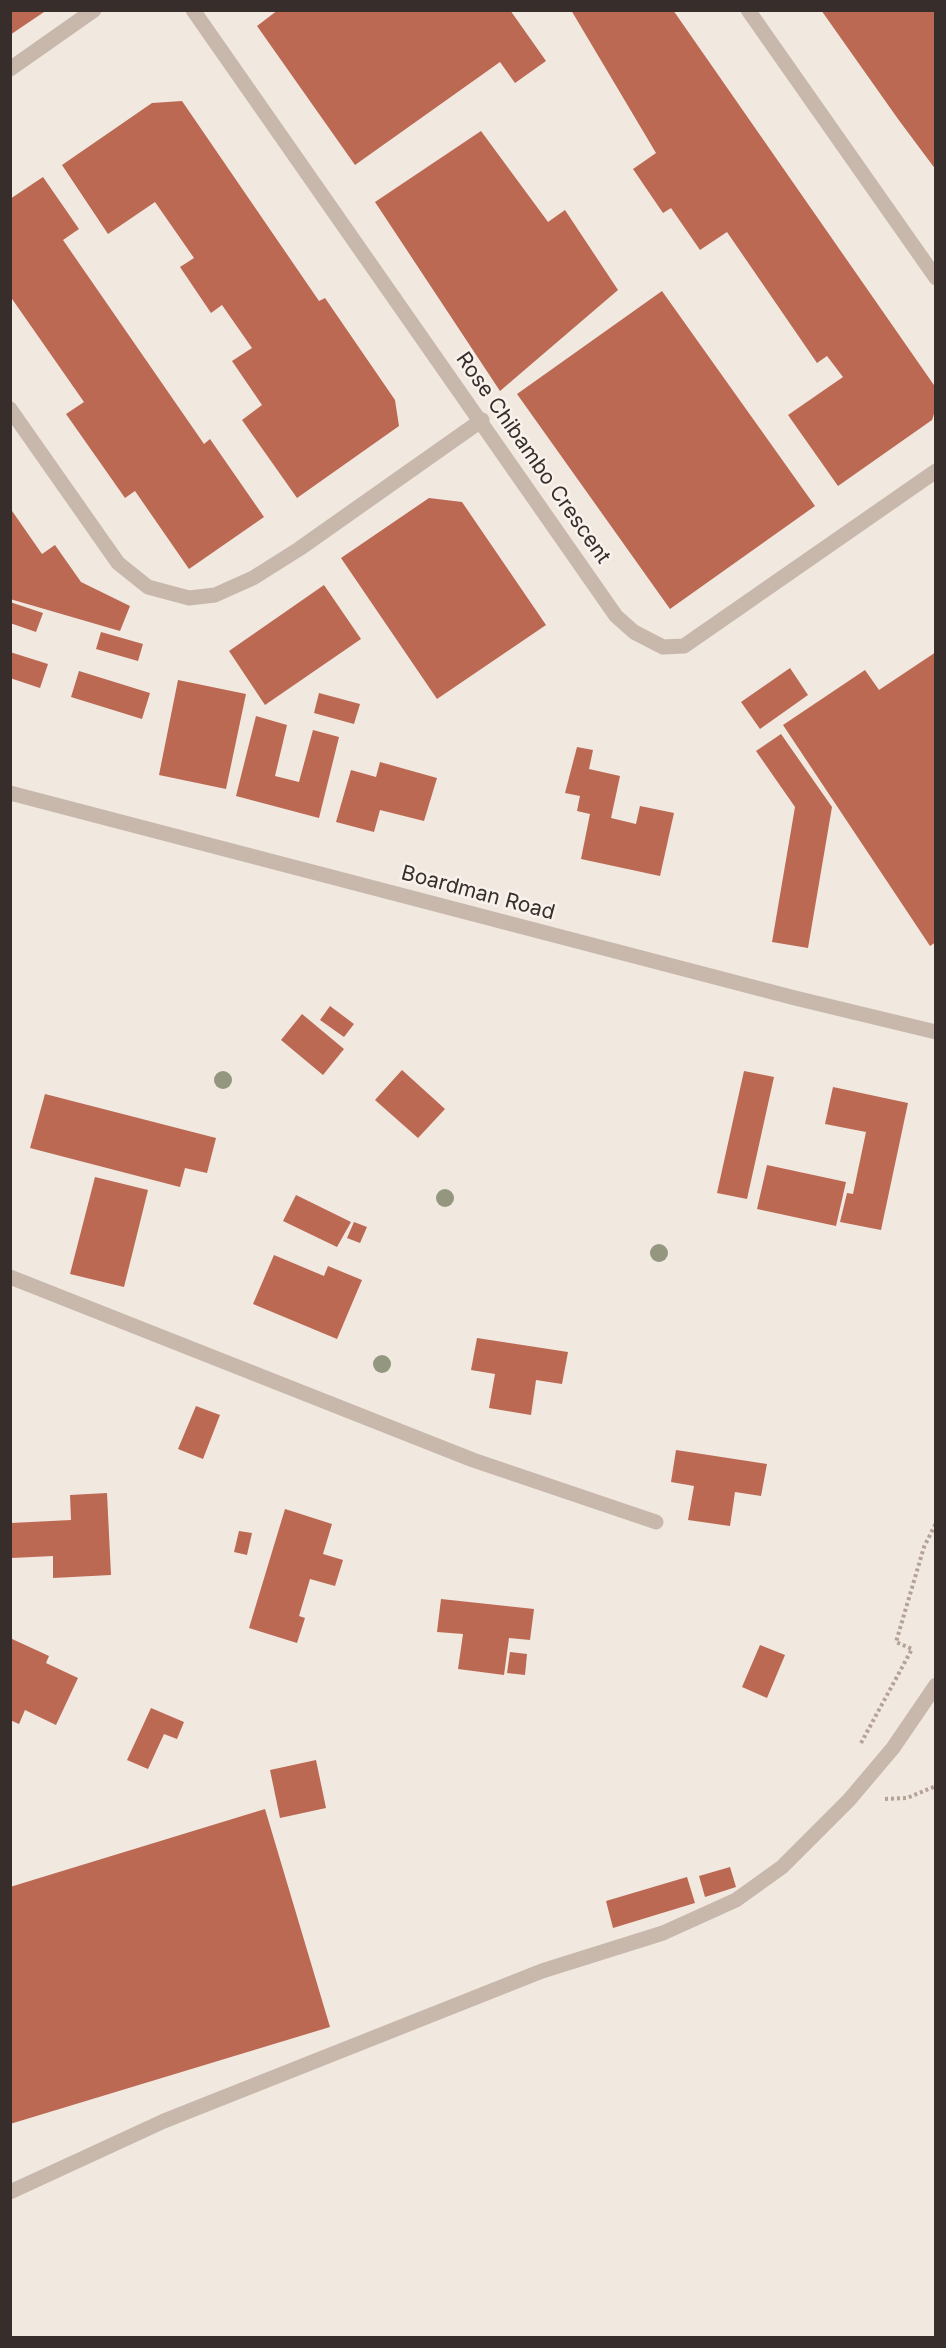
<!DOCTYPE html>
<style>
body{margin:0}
#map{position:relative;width:946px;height:2348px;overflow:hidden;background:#f1e8e0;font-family:Inter,sans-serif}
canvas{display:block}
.frame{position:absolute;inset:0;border:12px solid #372e2b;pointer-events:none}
</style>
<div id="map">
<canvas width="946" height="2348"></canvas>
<div class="frame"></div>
</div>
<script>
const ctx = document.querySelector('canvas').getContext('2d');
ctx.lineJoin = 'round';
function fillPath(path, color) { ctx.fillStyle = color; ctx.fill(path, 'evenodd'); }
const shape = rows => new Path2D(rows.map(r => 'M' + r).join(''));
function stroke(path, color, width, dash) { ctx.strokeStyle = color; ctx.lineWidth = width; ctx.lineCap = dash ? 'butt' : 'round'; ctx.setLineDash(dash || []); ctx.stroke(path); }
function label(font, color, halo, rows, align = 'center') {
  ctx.font = font + ' Inter,sans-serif'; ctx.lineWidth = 5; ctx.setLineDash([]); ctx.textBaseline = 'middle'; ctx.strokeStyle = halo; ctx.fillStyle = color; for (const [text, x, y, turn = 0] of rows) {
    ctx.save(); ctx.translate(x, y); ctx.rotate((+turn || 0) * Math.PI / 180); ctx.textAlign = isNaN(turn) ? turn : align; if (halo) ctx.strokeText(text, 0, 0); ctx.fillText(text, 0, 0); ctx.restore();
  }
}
fillPath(shape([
 [10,10,47,10,10,35],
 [278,10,510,10,546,61,515,83,500,62,355,165,257,26],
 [571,10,673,10,936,388,936,408,932,420,838,486,788,415,843,377,827,356,817,363,727,232,700,250,671,208,663,213,633,169,656,153],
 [821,10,936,10,936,170,898,119],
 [182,101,319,301,325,298,395,400,399,426,297,498,242,420,262,405,232,361,252,348,222,305,211,313,180,267,194,258,155,202,108,234,62,165,152,103],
 [481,131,548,222,565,210,618,290,500,391,375,202],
 [43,177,79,229,63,240,204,444,210,439,264,517,189,569,135,491,125,498,66,414,84,402,10,296,10,199],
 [662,291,815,506,670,609,517,394],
 [429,498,462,502,546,625,437,699,341,558],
 [10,508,42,554,55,545,81,582,130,606,120,631,10,599],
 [324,585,361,639,265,705,229,651],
 [10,602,43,613,36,632,10,623],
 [101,632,143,644,138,661,96,649],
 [10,652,48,664,40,688,10,678],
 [936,652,936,942,930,946,783,725,865,670,879,690],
 [790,668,808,695,760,729,741,702],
 [79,671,150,693,142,719,71,697],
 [178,680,246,694,226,789,159,775],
 [319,693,360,704,354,724,314,713],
 [256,716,287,725,275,776,299,782,313,730,339,737,319,818,236,796],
 [781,734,832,807,808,948,772,942,795,807,756,751],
 [577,747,593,750,589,769,620,776,611,818,636,824,640,806,674,813,660,876,581,859,590,814,577,811,580,796,565,793],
 [380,762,437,778,424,821,380,810,374,832,336,822,351,770,376,777],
 [330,1006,354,1024,344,1037,320,1020],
 [302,1014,344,1049,323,1075,281,1040],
 [402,1070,445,1109,418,1138,375,1100],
 [744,1071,774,1077,747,1199,717,1193],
 [833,1087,908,1103,881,1230,840,1222,847,1193,853,1194,866,1132,825,1124],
 [45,1094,216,1138,207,1173,185,1168,180,1187,30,1148],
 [767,1165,846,1182,836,1226,757,1209],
 [95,1177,148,1190,124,1287,70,1274],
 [296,1195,351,1222,337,1247,283,1221],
 [354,1222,367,1227,360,1243,347,1238],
 [274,1255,324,1276,328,1266,362,1280,337,1339,253,1304],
 [477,1338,568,1352,562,1384,536,1380,531,1415,489,1408,495,1374,471,1370],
 [196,1406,220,1415,203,1459,178,1449],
 [676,1450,767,1464,761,1496,735,1492,730,1526,688,1520,694,1486,671,1482],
 [107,1493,111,1575,53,1578,53,1556,12,1558,11,1523,71,1520,70,1495],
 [285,1509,332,1524,323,1554,343,1560,335,1586,310,1579,299,1616,305,1618,297,1643,249,1628],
 [239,1531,252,1533,247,1555,234,1552],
 [441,1599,534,1609,530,1640,509,1638,504,1675,458,1669,463,1634,437,1632],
 [10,1638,49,1656,46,1663,78,1678,56,1725,25,1710,19,1724,10,1720],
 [760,1645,785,1655,767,1698,742,1687],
 [510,1652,527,1654,525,1675,507,1673],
 [151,1708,184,1722,177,1739,164,1734,148,1769,127,1760],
 [316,1760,326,1808,280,1818,270,1770],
 [265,1809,330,2027,10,2124,10,1887],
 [730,1867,736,1887,705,1897,699,1876],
 [687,1877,695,1903,613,1928,606,1901]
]), '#bb6953');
stroke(shape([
 [861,1743,912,1649,896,1642,924,1547,936,1523],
 [885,1799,907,1798,936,1786]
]), '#b4a297', 4, [3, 3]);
stroke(shape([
 [193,10,616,616,634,632,663,647,684,646,936,471],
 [748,10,936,278],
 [10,409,118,563,148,587,189,598,215,595,253,578,299,549,482,420]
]), '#c8b8ac', 15);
stroke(shape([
 [10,69,94,10],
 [10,793,795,998,936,1032],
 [10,1277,473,1460,656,1522],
 [10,2192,164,2121,542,1971,663,1933,736,1900,782,1867,849,1800,893,1748,936,1685]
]), '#c8b8ac', 15);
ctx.fillStyle = '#94967f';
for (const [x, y] of [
 [223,1080],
 [445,1198],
 [659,1253],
 [382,1364]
]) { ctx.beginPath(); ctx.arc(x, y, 9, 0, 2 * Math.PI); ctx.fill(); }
label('21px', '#372e2b', '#f9f2ec', [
 ["Rose Chibambo Crescent",533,458,55],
 ["Boardman Road",478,893,15]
]);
</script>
